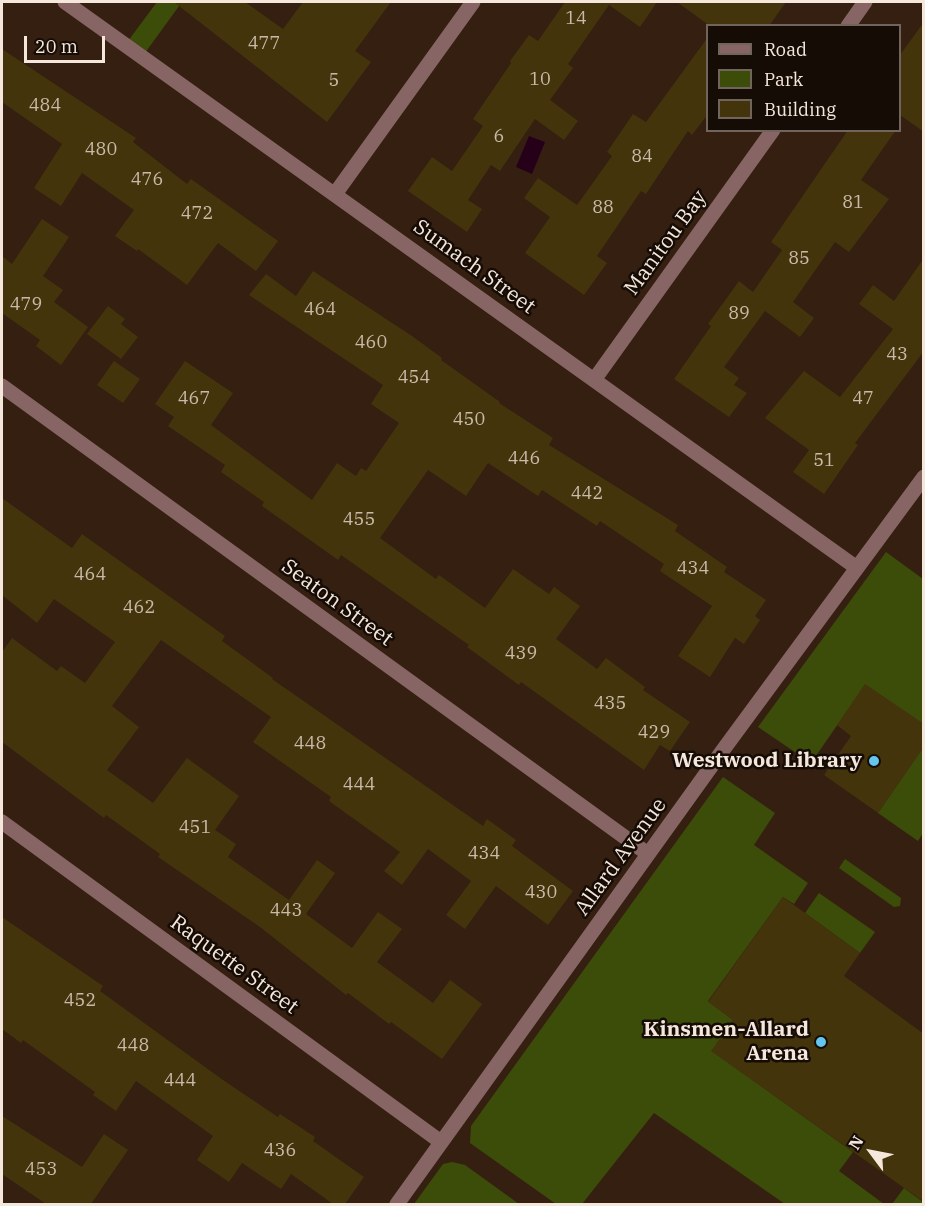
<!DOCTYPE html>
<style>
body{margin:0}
#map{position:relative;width:925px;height:1206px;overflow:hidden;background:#351f11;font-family:"IBM Plex Serif",serif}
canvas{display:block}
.frame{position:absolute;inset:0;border:3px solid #f6e7dd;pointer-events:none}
.legend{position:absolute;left:706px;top:24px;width:195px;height:108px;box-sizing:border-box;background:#160c06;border:2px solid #70645c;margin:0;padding:8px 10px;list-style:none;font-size:18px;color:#f6e7dd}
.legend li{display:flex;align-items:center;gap:12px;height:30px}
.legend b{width:30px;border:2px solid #70645c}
.north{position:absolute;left:841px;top:1122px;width:60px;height:60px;-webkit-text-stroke:4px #160c06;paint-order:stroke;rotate:302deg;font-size:16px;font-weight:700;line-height:24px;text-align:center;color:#f6e7dd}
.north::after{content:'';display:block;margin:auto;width:21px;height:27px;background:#f6e7dd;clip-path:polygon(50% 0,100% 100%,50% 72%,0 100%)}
.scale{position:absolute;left:24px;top:36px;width:81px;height:27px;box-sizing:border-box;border:3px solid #f6e7dd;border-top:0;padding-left:8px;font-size:18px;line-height:21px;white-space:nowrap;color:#f6e7dd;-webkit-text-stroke:4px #160c06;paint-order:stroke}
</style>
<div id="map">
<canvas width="925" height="1206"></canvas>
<div class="frame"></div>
<ul class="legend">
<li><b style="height:8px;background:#886565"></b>Road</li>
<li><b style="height:16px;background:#3c4d0a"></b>Park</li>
<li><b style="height:16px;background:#43340c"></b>Building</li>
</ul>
<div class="north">N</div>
<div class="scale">20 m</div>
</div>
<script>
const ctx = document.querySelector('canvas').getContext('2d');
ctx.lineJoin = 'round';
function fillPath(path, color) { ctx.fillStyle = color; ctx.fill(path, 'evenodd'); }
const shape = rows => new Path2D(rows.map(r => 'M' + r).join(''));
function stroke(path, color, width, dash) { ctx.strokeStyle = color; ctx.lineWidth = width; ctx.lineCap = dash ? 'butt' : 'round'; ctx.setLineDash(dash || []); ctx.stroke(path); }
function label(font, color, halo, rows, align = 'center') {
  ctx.font = font + ' "IBM Plex Serif",serif'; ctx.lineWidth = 5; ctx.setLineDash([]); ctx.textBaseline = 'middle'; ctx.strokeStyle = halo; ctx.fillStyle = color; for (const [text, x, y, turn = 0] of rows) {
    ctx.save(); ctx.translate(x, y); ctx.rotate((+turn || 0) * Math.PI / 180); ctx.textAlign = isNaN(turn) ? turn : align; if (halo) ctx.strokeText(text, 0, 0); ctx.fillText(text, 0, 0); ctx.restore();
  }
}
fillPath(shape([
 [157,2,182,2,142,57,125,45],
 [886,552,923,579,923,724,865,685,811,763,758,727],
 [923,747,923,833,918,841,878,813],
 [723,777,775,813,754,845,808,883,794,904,783,897,708,1001,733,1020,712,1051,853,1152,839,1171,884,1204,785,1204,654,1113,582,1204,556,1204,470,1143,471,1126],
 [845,859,901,898,900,906,894,907,839,868],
 [819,893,875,932,860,953,805,913],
 [452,1162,465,1165,519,1204,414,1204,443,1164],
 [904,1188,923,1202,923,1204,892,1204]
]), '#3c4d0a');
fillPath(shape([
 [529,136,545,142,532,174,516,167]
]), '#260019');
fillPath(shape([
 [174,2,245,2,283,29,303,2,391,2,355,51,371,62,327,122],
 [565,2,657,2,640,27,609,5,568,64,573,68,550,100,578,121,564,140,535,119,500,171,491,165,468,200,482,209,467,232,408,191,432,157,452,171,483,126,473,119,511,63,510,61,529,35,538,41],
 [677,2,786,2,769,26,710,26],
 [924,22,924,132,900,115,900,55],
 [708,37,708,114,692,135,688,131,646,194,641,191,597,256,607,263,584,295,525,253,550,217,524,198,538,178,577,205,612,156,607,152,633,114,646,122],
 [2,49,136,138,133,142,187,184,191,179,278,241,256,271,218,243,187,285,138,249,137,251,115,236,134,210,82,173,61,206,34,188,62,144,2,102],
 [848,130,896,130,861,180,889,199,849,252,835,242,793,302,814,318,800,337,765,311,724,367,739,378,734,385,747,393,729,417,674,379,711,326,708,324,739,281,753,292,782,250,771,242],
 [42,219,69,237,43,276,63,290,54,302,88,327,61,365,36,346,40,340,2,313,2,256,12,264],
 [924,258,924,351,855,443,858,445,824,494,793,472,809,450,765,418,804,371,840,397,893,329,859,304,873,285,894,301],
 [313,271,412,336,442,358,441,360,500,402,499,403,553,438,549,445,678,525,675,531,727,567,724,572,766,600,755,616,760,620,744,644,735,638,710,677,678,656,712,606,660,571,664,564,600,521,597,526,542,490,538,496,488,463,466,496,428,470,380,538,436,579,439,575,485,608,513,569,549,594,554,587,580,606,556,639,597,669,606,658,645,687,643,690,690,722,670,751,660,745,644,770,521,682,519,685,467,647,469,645,341,555,338,560,310,540,262,506,264,502,221,472,225,465,168,426,174,417,155,404,185,361,233,393,211,425,312,500,337,463,356,476,361,468,366,471,399,423,371,404,383,385,249,295,266,274,296,296],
 [108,306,125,319,121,324,138,337,121,359,87,334],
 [114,361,140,379,123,403,97,385],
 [2,498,72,548,82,534,225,636,222,641,273,678,272,679,483,826,487,819,516,840,512,846,573,891,548,925,496,886,465,929,446,915,471,881,428,849,402,885,384,871,400,852,329,801,331,797,253,742,271,717,161,640,112,706,139,727,107,770,153,803,187,758,239,796,215,830,236,844,228,857,289,900,317,860,335,873,306,914,352,948,378,912,402,929,377,962,433,1003,450,980,482,1004,442,1059,391,1022,389,1024,348,993,346,995,260,927,158,857,160,854,106,815,104,818,2,742,2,652,12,638,57,671,61,666,85,683,115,642,54,599,37,623,2,595],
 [865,684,924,724,924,747,878,813,824,775,851,736,837,725],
 [783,897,860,953,844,976,924,1034,924,1202,711,1051,733,1020,708,1002],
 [2,917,103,986,100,991,223,1080,278,1117,280,1114,315,1137,313,1141,364,1177,345,1204,333,1204,291,1174,281,1189,242,1163,229,1182,197,1160,213,1136,136,1081,116,1111,93,1095,95,1092,23,1040,21,1043,2,1029],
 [2,1116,82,1167,104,1134,128,1150,91,1204,46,1204,2,1174]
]), '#43340c');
stroke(shape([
 [65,2,857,568],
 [848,26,865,2],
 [335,194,473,2],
 [594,380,773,130],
 [2,386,648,854],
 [2,822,441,1142],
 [397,1204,723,750,924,477]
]), '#886565', 15);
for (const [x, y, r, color] of [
 [874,761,6,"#64c5ee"],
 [821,1042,6,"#64c5ee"]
]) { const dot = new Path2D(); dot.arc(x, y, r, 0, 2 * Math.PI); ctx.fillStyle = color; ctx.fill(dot); stroke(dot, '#160c06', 2); }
label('18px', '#c9baa9', null, [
 ["14",576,19],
 ["477",264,44],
 ["10",540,80],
 ["5",334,81],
 ["484",45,106],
 ["6",499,137],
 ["480",101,150],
 ["84",642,157],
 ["476",147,180],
 ["81",853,203],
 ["88",603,208],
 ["472",197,214],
 ["85",799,259],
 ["479",26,305],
 ["464",320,310],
 ["89",739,314],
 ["460",371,343],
 ["43",897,355],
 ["454",414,378],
 ["467",194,399],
 ["47",863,399],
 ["450",469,420],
 ["446",524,459],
 ["51",824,461],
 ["442",587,494],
 ["455",359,520],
 ["434",693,569],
 ["464",90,575],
 ["462",139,608],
 ["439",521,654],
 ["435",610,704],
 ["429",654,733],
 ["448",310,744],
 ["444",359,785],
 ["451",195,828],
 ["434",484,854],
 ["430",541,893],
 ["443",286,911],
 ["452",80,1001],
 ["448",133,1046],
 ["444",180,1081],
 ["436",280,1151],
 ["453",41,1170]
]);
label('21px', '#f6e7dd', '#160c06', [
 ["Manitou Bay",666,243,-54],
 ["Sumach Street",474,267,36],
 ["Seaton Street",337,603,36],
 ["Allard Avenue",621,857,-54],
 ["Raquette Street",234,965,36]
]);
label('bold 21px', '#f6e7dd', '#160c06', [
 ["Westwood Library",862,761],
 ["Kinsmen-Allard",809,1030],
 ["Arena",809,1054]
], 'right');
</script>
